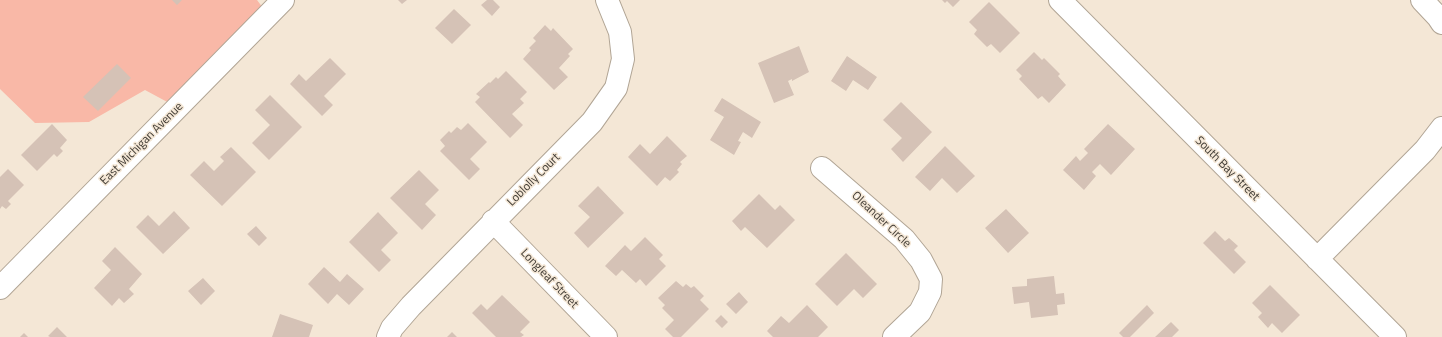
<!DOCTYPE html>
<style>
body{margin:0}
canvas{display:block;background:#f4e7d6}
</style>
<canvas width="1442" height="337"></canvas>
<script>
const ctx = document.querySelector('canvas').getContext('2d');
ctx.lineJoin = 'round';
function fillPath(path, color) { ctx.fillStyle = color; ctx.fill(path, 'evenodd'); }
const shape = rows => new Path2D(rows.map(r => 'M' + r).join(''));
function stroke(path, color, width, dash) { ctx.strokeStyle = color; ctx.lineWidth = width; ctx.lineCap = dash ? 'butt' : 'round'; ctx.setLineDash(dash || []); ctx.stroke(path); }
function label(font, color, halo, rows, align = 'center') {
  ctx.font = font + ' "Titillium Web",sans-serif'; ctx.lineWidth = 3; ctx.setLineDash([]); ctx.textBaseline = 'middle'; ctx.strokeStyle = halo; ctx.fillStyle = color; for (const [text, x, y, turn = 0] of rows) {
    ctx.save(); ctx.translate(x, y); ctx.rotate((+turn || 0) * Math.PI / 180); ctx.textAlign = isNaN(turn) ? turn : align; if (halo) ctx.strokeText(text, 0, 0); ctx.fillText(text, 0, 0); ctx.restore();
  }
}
fillPath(shape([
 [0,0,257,0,263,8,171,104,145,90,89,122,35,123,0,89]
]), '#f9b8a7');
fillPath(shape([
 [172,0,182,0,177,5],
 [398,0,407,0,402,4],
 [487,0,493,0,500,7,492,16,481,5],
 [942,0,960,0,953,7,947,1,945,3],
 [989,2,1020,33,1000,53,991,44,987,47,974,34,977,30,969,22],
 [454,9,471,25,452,44,435,28],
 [545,25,551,31,553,28,573,49,568,54,570,56,559,68,568,77,554,90,523,59,531,50,529,48,536,41,533,38],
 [799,46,809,72,792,81,792,79,788,81,794,95,774,103,758,63],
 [1034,52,1042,60,1044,58,1060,74,1058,76,1066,85,1049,103,1042,96,1038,99,1019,79,1022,76,1016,70],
 [847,56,877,77,868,90,853,80,846,91,831,81],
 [330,58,346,74,324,96,333,105,322,116,290,84,299,74,306,81],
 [117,64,131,78,98,111,83,97],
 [506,71,527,92,520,99,524,103,512,114,523,125,510,138,475,102,480,97,476,94,489,82,490,83,496,77,498,79],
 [270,95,302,127,269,160,252,143,270,125,255,110],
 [722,98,761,122,752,138,743,132,738,141,741,142,734,155,710,140,724,117,714,111],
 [901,102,932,132,903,162,891,149,902,138,883,120],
 [468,123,487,142,470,159,480,169,469,180,440,151,445,146,440,140,449,131,451,133,457,127,461,130],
 [52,124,67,140,60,148,63,151,57,157,54,154,37,171,21,155],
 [1108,124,1135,149,1111,175,1100,164,1092,172,1096,176,1084,190,1063,170,1076,156,1080,161,1088,153,1084,149],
 [667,136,687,156,680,162,682,164,677,170,679,172,670,181,665,177,657,186,628,157,640,144,650,154],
 [945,146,975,176,957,193,942,178,930,191,915,177],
 [231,147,256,172,222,206,190,175,204,161,214,171,224,161,220,157],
 [8,169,24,185,8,201,11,204,6,209,2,206,0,209,0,177],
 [419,170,439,190,425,204,436,215,422,230,390,198],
 [598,186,624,213,588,248,574,233,590,217,578,206],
 [759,194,775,210,780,205,795,220,767,248,745,227,741,231,732,221],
 [1006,209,1029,233,1008,253,985,228],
 [174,211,190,228,163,254,136,227,148,215,159,226],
 [378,212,398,233,381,250,391,260,379,272,349,242],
 [256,226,267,238,259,246,247,234],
 [1215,231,1225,241,1229,238,1238,246,1234,250,1246,262,1234,274,1203,243],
 [645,237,663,255,659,259,666,266,646,286,640,279,636,283,622,270,616,276,605,266,625,245,631,251],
 [115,247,142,274,129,289,134,294,124,303,119,298,112,306,94,288,111,270,102,261],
 [846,253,877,284,863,298,854,289,837,306,815,284],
 [324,267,340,282,347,274,364,289,349,305,337,294,328,304,308,284],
 [1054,276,1056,294,1064,293,1065,304,1057,305,1058,315,1031,318,1029,302,1014,304,1012,287,1027,286,1027,279],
 [203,278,215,291,201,305,188,291],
 [676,281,683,287,686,284,691,288,694,286,704,296,700,300,709,309,681,337,673,337,665,329,674,320,662,308,665,305,658,298],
 [1270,285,1300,315,1282,333,1272,323,1268,328,1258,317,1262,313,1252,303],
 [739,292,748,302,736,314,726,304],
 [502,295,530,322,520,332,524,335,521,337,496,337,472,313,481,304,487,310],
 [807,305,828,327,818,337,773,337,767,331,781,316,789,323],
 [1147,305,1154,313,1130,337,1123,337,1119,333],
 [280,314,313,325,309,337,272,337],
 [721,315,728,322,722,328,715,321],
 [1171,322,1179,330,1172,337,1155,337],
 [57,327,67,337,50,337,48,336],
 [452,332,457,337,447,337],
 [24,333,28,337,20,337]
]), '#d5c2b6');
const minor = shape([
 [1060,0,1395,337],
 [1422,0,1438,17,1442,23],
 [822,168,904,239,921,260,931,279,930,292,920,312,894,337],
 [493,221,606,337],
 [1317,259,1425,150,1442,128],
 [0,288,283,0],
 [388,337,392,328,411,306,592,122,616,88,623,59,620,32,607,0]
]);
stroke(minor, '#b1a595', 24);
stroke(minor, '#fff', 22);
label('12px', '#3f3a33', '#f4e7d6', [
 ["East Michigan Avenue",142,144,-45],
 ["South Bay Street",1227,169,45],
 ["Loblolly Court",534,180,-45],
 ["Oleander Circle",881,220,43],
 ["Longleaf Street",549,279,46]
]);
</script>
